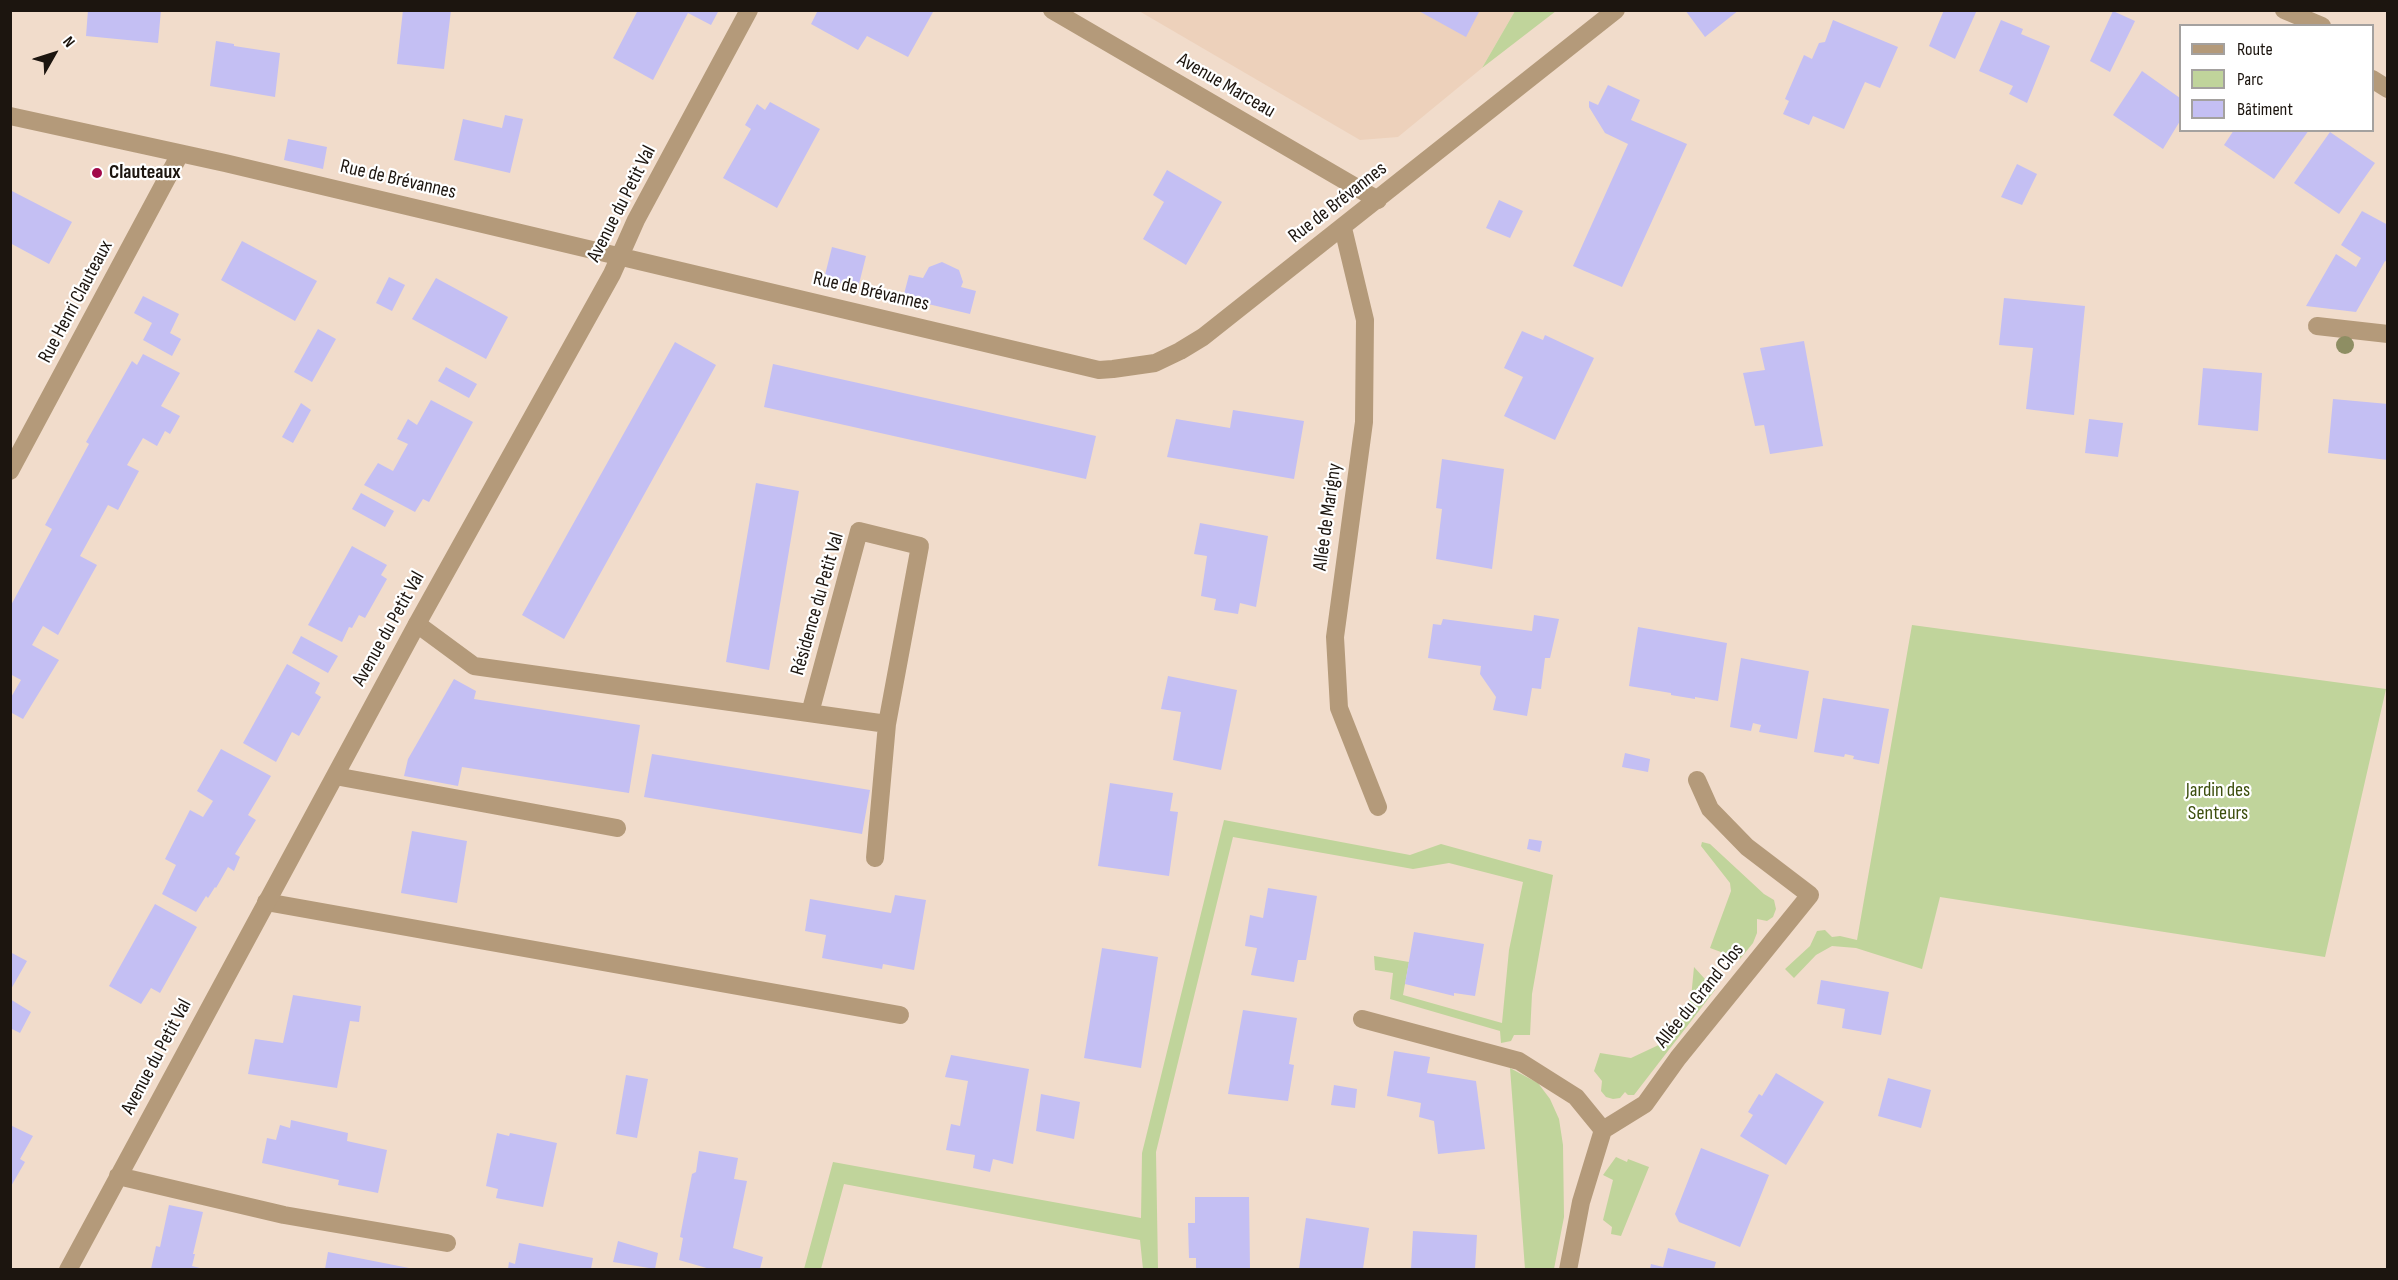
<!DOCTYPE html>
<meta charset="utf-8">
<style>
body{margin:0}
#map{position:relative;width:2398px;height:1280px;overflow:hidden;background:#f1dccb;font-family:"Sofia Sans Condensed",sans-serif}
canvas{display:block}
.frame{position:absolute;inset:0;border:12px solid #1c150f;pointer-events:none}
.legend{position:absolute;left:2179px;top:24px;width:195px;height:108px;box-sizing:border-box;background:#fff;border:2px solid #a4a19f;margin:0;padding:8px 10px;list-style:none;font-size:18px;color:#1c150f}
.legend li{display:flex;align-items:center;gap:12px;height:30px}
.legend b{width:30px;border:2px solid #a4a19f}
.north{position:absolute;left:24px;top:24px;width:60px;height:60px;-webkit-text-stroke:4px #fff;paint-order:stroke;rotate:51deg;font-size:16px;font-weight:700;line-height:24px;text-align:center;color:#1c150f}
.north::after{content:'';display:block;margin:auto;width:21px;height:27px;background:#1c150f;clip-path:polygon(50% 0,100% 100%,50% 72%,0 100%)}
</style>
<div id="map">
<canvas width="2398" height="1280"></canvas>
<div class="frame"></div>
<ul class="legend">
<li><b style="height:8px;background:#b49a7a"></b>Route</li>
<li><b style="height:16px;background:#c0d49b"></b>Parc</li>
<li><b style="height:16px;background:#c4bff3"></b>Bâtiment</li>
</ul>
<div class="north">N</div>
</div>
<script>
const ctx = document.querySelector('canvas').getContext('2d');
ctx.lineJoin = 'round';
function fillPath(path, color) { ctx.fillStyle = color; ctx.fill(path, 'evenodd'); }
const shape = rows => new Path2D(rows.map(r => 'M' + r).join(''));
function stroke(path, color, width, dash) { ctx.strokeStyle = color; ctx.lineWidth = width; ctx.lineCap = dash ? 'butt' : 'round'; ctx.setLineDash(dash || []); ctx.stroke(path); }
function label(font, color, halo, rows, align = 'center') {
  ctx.font = font + ' "Sofia Sans Condensed",sans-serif'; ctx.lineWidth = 4.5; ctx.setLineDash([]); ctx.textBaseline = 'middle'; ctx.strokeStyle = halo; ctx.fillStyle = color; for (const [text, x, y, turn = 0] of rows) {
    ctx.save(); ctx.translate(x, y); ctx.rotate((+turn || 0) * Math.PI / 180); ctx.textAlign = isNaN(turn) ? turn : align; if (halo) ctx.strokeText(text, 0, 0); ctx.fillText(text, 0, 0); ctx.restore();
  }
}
fillPath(shape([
 [1139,11,1515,11,1482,68,1398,137,1360,140]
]), '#edd1bb');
fillPath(shape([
 [1515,11,1556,11,1482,68],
 [1912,625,2386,689,2325,957,1940,897,1922,969,1856,948,1832,946,1816,955,1794,978,1785,969,1810,946,1817,931,1825,930,1832,937,1840,936,1857,940],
 [1224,820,1410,855,1441,844,1553,875,1532,994,1530,1035,1514,1035,1511,1041,1501,1043,1500,1031,1390,999,1393,973,1375,970,1374,956,1409,962,1403,995,1502,1023,1509,950,1523,882,1449,863,1413,869,1233,837,1156,1152,1158,1269,1143,1269,1140,1240,844,1184,821,1269,804,1269,833,1162,1141,1218,1142,1153],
 [1702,842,1710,844,1764,894,1774,900,1776,909,1773,917,1767,921,1757,919,1757,933,1753,943,1740,959,1710,948,1731,891,1730,883,1701,846],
 [1694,967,1715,990,1634,1095,1628,1095,1625,1092,1620,1098,1613,1099,1606,1097,1601,1091,1602,1081,1594,1071,1600,1053,1631,1058,1665,1042,1691,998],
 [1510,1068,1538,1083,1550,1099,1559,1119,1563,1145,1564,1217,1554,1269,1525,1269],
 [1616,1157,1627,1162,1628,1159,1649,1167,1621,1236,1611,1234,1612,1227,1603,1220,1613,1180,1603,1175]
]), '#c0d49b');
fillPath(shape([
 [88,10,161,10,158,43,86,36],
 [403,10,451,10,444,69,397,64],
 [638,10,719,10,711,25,688,13,653,80,613,58],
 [818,10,929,10,933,12,908,57,867,36,858,50,811,24],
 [1417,10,1480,10,1466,37],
 [1685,10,1739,10,1705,37],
 [1944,10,1977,10,1955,59,1929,46],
 [2113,11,2135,21,2110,72,2090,61],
 [1833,20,1898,47,1880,88,1865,82,1844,129,1813,116,1809,125,1783,114,1789,101,1785,99,1804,55,1812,59,1819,43,1825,42],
 [2001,20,2023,29,2021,34,2050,46,2027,103,2009,94,2013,86,1979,71],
 [216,41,234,44,234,46,280,53,275,97,210,86],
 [2142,71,2180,98,2180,121,2163,149,2113,115],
 [1608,85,1640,100,1631,120,1687,144,1622,287,1573,266,1628,144,1605,133,1589,107,1589,101,1598,105],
 [770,102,820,129,777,208,723,178,751,129,745,125,757,104,765,110],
 [505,115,523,119,510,173,454,160,463,119,502,128],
 [2234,130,2309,130,2274,179,2224,145],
 [2330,132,2375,163,2339,214,2294,183],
 [288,139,327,147,323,169,284,160],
 [2017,164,2037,174,2022,205,2001,197],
 [1167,170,1222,202,1186,265,1143,239,1164,202,1153,195],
 [10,190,72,222,49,264,10,243],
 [1499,200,1523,211,1510,238,1486,228],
 [2362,211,2388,225,2388,262,2385,261,2380,270,2356,312,2306,306,2336,254,2356,267,2361,258,2341,245],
 [242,241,317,281,295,321,221,280],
 [832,247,866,256,858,288,824,279],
 [942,262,959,270,963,282,961,287,976,291,970,314,903,298,909,275,923,278,929,267],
 [389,277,405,285,392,311,376,303],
 [436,278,508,317,486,359,412,319],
 [143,296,179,314,170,333,181,339,172,356,143,340,152,323,134,313],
 [2004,298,2085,306,2074,415,2026,409,2033,348,1999,345],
 [318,329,336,339,312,382,294,372],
 [1522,331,1543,340,1545,335,1594,358,1555,440,1504,416,1523,377,1504,368],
 [1804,341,1823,446,1770,454,1764,425,1755,426,1743,373,1765,370,1760,348],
 [675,342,716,365,564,639,522,615],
 [143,354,180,373,161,406,180,416,170,434,165,431,157,446,143,438,127,465,139,471,118,510,108,505,80,556,97,565,58,635,43,626,32,645,59,660,23,719,10,712,10,699,21,680,10,674,10,607,52,529,45,525,89,444,86,442,132,361,137,365],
 [773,364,1096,436,1086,479,764,407],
 [446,367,477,384,469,398,438,381],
 [2203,368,2262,373,2258,431,2198,425],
 [2333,399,2388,404,2388,460,2328,453],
 [431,400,473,422,429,502,423,499,415,512,364,485,378,463,393,471,408,444,397,439,408,419,417,425],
 [301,403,311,410,293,443,282,437],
 [1233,410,1304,421,1294,479,1167,457,1176,419,1230,428],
 [2089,419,2123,423,2118,457,2085,453],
 [1442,459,1504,469,1492,569,1436,559,1442,509,1436,508],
 [756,483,799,491,769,670,726,662],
 [361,493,394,511,385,527,352,509],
 [1200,523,1268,536,1256,607,1240,603,1238,614,1214,610,1216,599,1201,596,1207,556,1194,554],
 [352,546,387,565,381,575,387,579,365,618,359,615,352,628,349,627,342,642,308,625],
 [1534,615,1559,619,1550,658,1545,658,1541,689,1532,688,1527,716,1493,710,1496,697,1480,674,1481,666,1428,658,1433,624,1441,625,1443,619,1532,631],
 [1638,627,1727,643,1718,701,1695,697,1695,699,1671,695,1671,693,1629,686],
 [301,636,338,656,328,673,292,653],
 [1741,658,1809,671,1797,739,1759,732,1761,725,1753,723,1751,731,1730,727],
 [287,664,320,683,315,693,321,697,299,736,292,732,276,762,243,743],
 [1168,676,1237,690,1221,770,1173,760,1181,712,1161,709],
 [454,679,476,691,474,699,640,725,629,793,462,767,458,786,404,776,408,759],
 [1823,698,1889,709,1879,764,1853,759,1854,756,1845,754,1844,757,1814,752],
 [221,749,271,776,248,815,256,820,235,854,240,857,234,871,228,867,216,888,215,887,208,898,206,896,196,912,162,894,176,865,165,859,190,810,203,817,213,801,197,791],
 [1625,753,1650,759,1648,772,1622,767],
 [652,754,870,790,862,834,644,797],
 [1110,783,1173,793,1170,811,1178,812,1169,876,1098,866],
 [412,831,467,841,457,903,401,893],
 [1529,839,1542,841,1540,852,1527,849],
 [1268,888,1317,896,1306,960,1298,960,1294,982,1251,975,1257,948,1245,946,1250,915,1263,918],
 [895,895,926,900,914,970,883,964,882,969,822,958,826,935,805,931,810,899,891,913],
 [155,904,197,927,160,993,151,988,141,1004,109,986],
 [1414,932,1484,944,1475,996,1454,993,1454,996,1405,984],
 [1102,948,1158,957,1141,1068,1084,1058],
 [10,952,27,961,10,991],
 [1821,980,1889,992,1881,1035,1842,1028,1845,1009,1817,1004],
 [293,995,361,1006,359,1022,350,1021,337,1088,248,1074,255,1039,283,1043],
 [10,999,31,1012,20,1033,10,1028],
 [1243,1010,1297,1018,1289,1064,1294,1065,1288,1101,1228,1094],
 [1394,1051,1430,1057,1427,1073,1476,1081,1485,1149,1438,1154,1434,1121,1419,1117,1421,1103,1387,1096],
 [951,1055,1029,1069,1013,1164,993,1159,990,1172,973,1168,975,1155,946,1150,951,1124,960,1126,968,1081,945,1077],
 [1776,1073,1824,1102,1786,1165,1740,1136,1753,1115,1748,1112,1759,1094,1762,1096],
 [626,1075,648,1079,637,1138,616,1134],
 [1888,1078,1931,1090,1921,1128,1878,1116],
 [1334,1085,1357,1089,1355,1108,1331,1105],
 [1041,1094,1080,1102,1074,1139,1036,1131],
 [291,1120,348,1133,347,1141,387,1150,378,1193,338,1185,339,1180,262,1163,267,1138,276,1140,280,1125,290,1128],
 [10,1125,33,1136,20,1159,25,1162,10,1188],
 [497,1133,509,1136,510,1133,557,1143,543,1207,496,1198,498,1189,486,1186],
 [1701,1148,1769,1175,1740,1247,1679,1222,1675,1214],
 [699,1151,738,1158,734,1179,747,1181,733,1248,763,1257,760,1269,710,1269,679,1260,683,1238,680,1237,692,1174,696,1172],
 [1195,1197,1249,1197,1250,1269,1196,1269,1196,1258,1189,1258,1188,1223,1195,1223],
 [169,1205,203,1212,193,1254,195,1254,192,1266,204,1269,151,1269,156,1246,160,1247],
 [1306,1218,1369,1228,1363,1269,1299,1269],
 [1413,1231,1477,1235,1475,1269,1411,1269],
 [618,1241,658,1253,655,1269,613,1262],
 [519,1243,593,1258,591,1269,508,1269,509,1262,515,1264],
 [1668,1248,1716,1262,1714,1269,1650,1269,1651,1264,1663,1267],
 [328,1252,409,1268,408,1269,325,1269]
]), '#c4bff3');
stroke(shape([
 [2317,326,2388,334],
 [417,624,474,666,887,724],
 [810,713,859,531,920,546,887,724,875,858],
 [266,902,900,1015]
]), '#b49a7a', 18);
stroke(shape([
 [1052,10,1378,200],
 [2284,10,2322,26],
 [2372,79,2388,89],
 [10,116,225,163,1099,370,1113,369,1155,363,1180,351,1203,337,1616,10],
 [1343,228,1365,320,1364,422,1335,637,1339,708,1378,807],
 [10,471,180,154],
 [335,776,617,828],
 [1362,1019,1519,1061,1576,1097,1603,1130],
 [118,1176,284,1215,447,1243],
 [68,1270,417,624,612,274,636,220,749,10],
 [1568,1270,1581,1202,1603,1130,1645,1104,1678,1058,1810,895,1747,847,1710,809,1697,780]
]), '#b49a7a', 18);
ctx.fillStyle = '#8e8e63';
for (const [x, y] of [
 [2345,345]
]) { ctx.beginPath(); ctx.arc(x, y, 9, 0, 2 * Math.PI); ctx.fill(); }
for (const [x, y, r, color] of [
 [97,173,6,"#a20a4a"]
]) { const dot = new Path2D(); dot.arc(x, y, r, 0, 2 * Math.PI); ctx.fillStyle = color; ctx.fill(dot); stroke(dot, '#fff', 2); }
label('20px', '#1c150f', '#fff', [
 ["Avenue Marceau",1226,86,30],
 ["Rue de Brévannes",398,180,13],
 ["Rue de Brévannes",1338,203,-38],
 ["Avenue du Petit Val",622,204,-63],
 ["Rue de Brévannes",871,292,13],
 ["Rue Henri Clauteaux",76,302,-62],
 ["Allée de Marigny",1328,517,-82],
 ["Résidence du Petit Val",818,604,-74],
 ["Avenue du Petit Val",389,629,-61],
 ["Allée du Grand Clos",1700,996,-51],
 ["Avenue du Petit Val",157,1057,-62]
]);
label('bold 20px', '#1c150f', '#fff', [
 ["Clauteaux",109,173]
], 'left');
label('20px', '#3d4f0e', '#fff', [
 ["Jardin des",2218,791],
 ["Senteurs",2218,814]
]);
</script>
